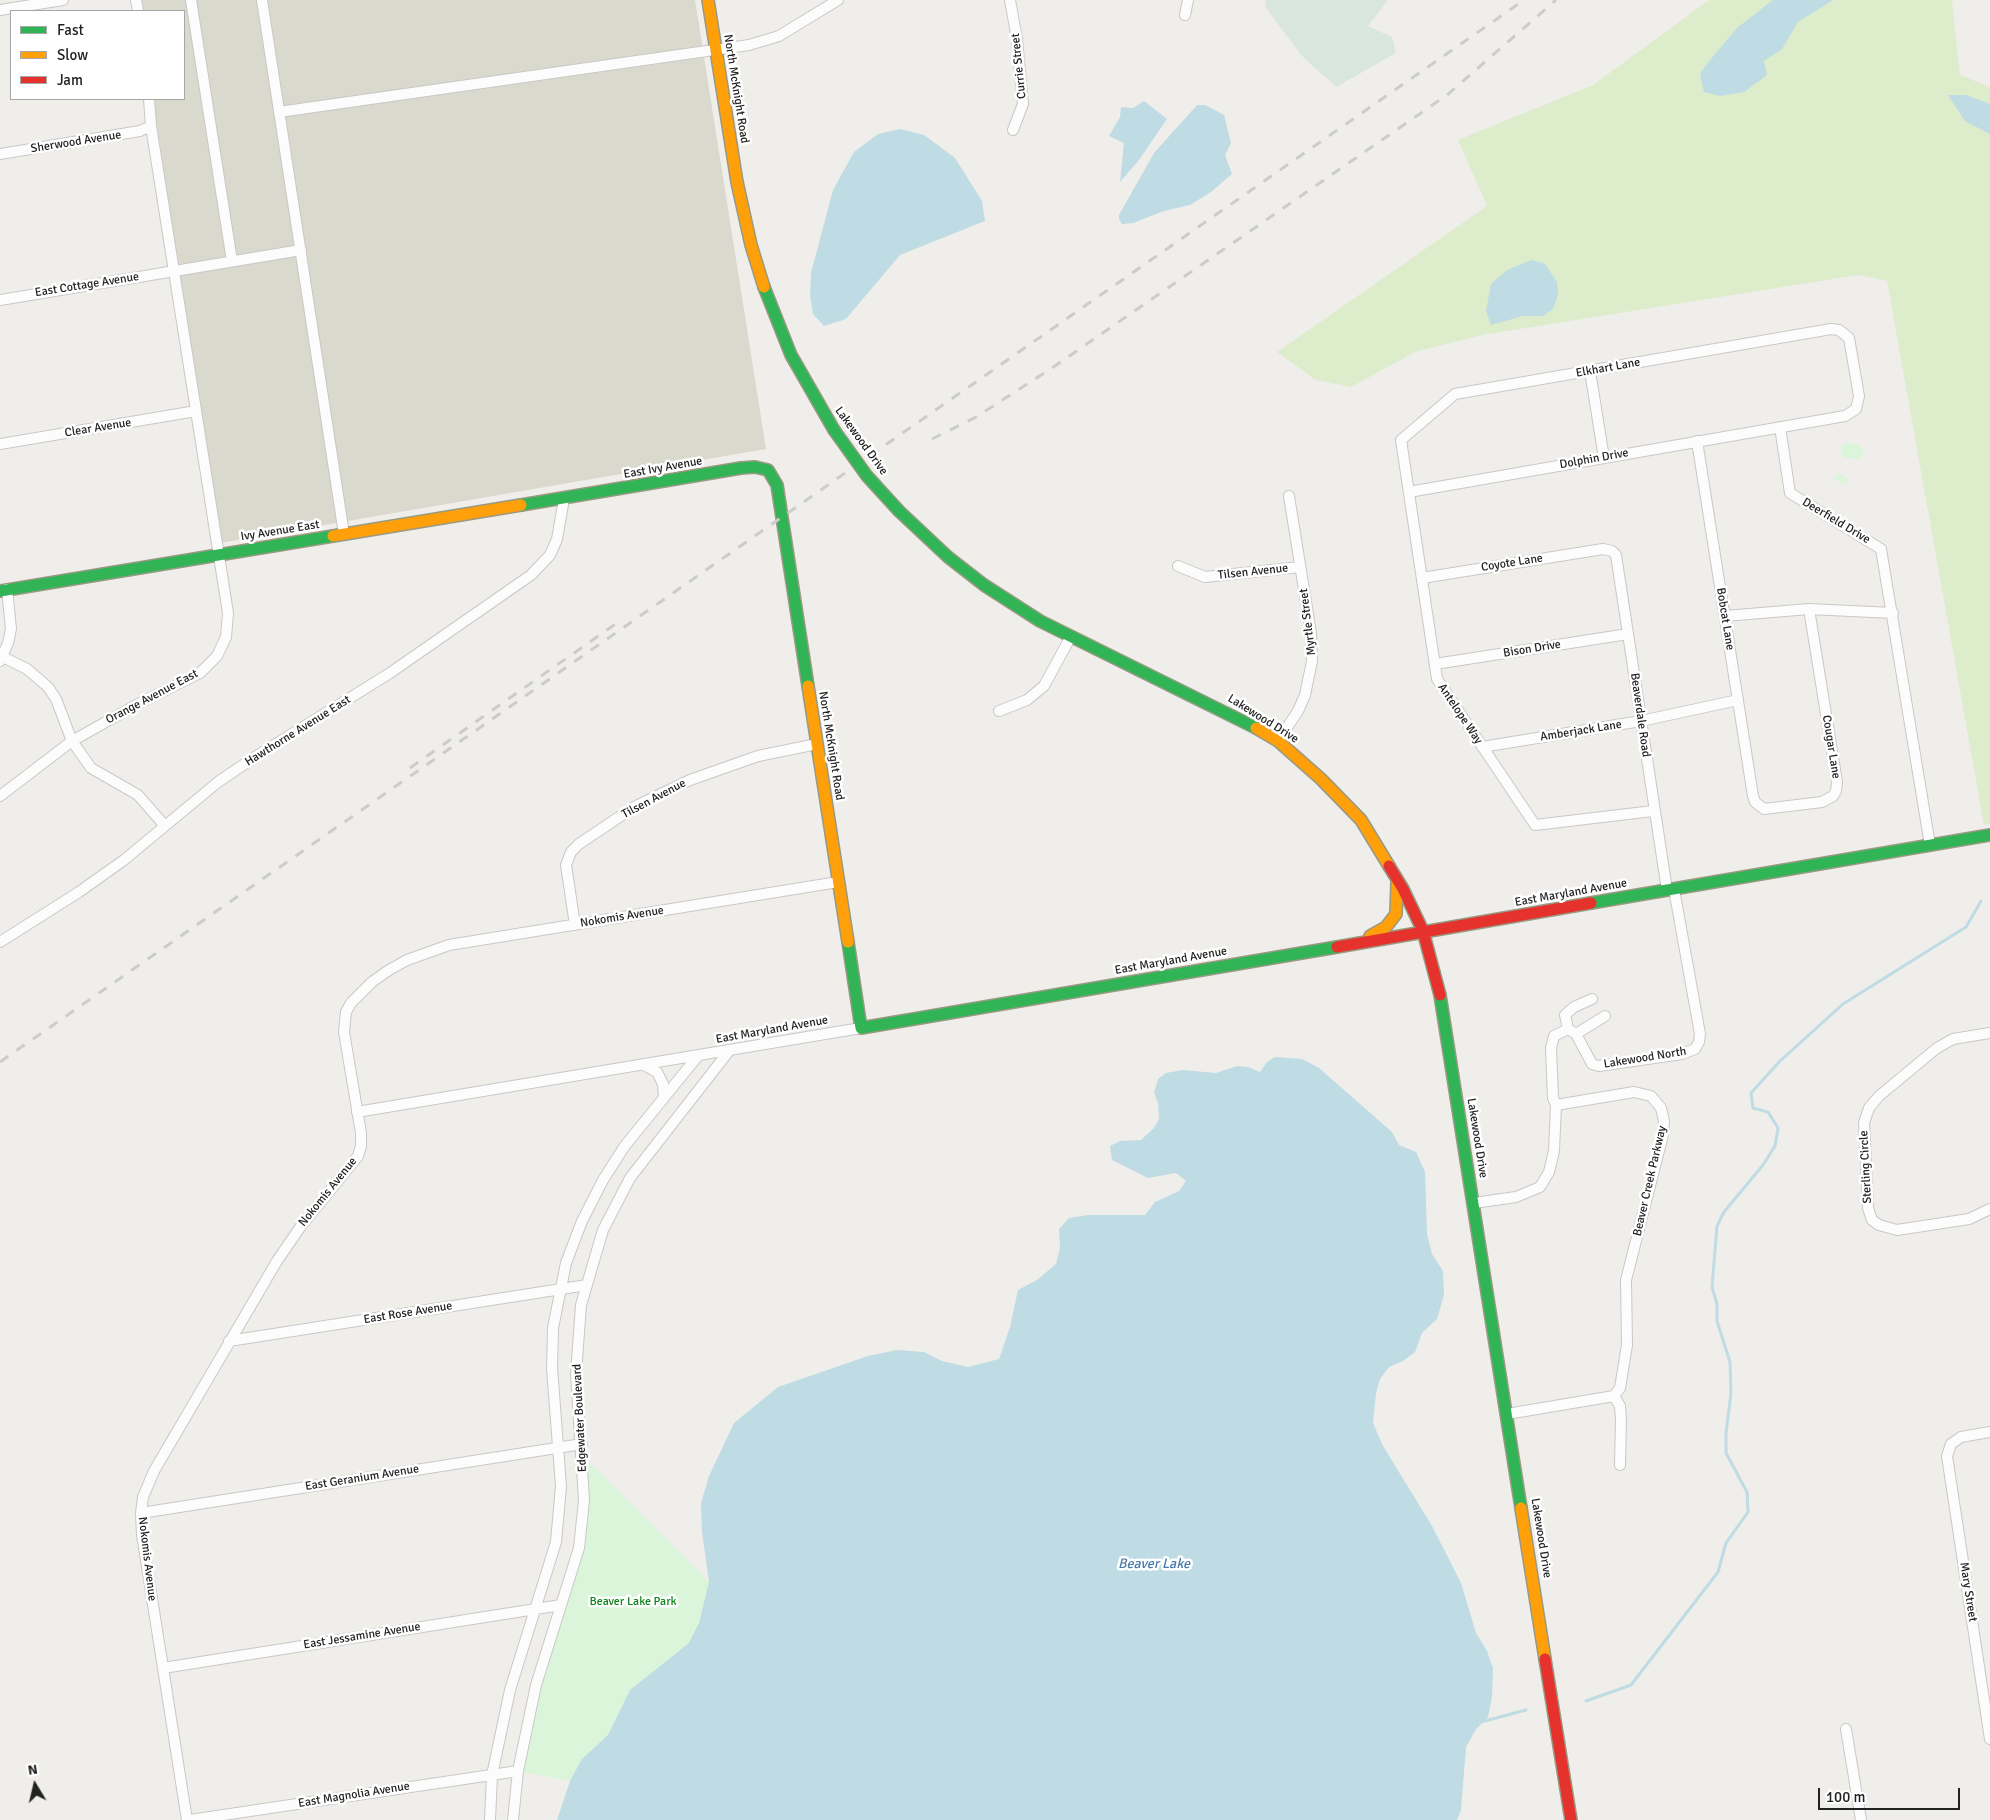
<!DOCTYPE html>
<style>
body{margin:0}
#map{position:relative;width:1990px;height:1820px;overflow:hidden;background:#f0eeeb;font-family:Signika,sans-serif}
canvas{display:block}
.legend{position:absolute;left:10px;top:10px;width:175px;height:90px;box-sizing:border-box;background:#fff;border:1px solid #a7a7a7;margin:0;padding:6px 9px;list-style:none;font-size:15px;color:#222}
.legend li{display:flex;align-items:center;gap:10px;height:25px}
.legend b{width:25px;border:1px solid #a7a7a7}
.north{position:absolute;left:10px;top:1760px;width:50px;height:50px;-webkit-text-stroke:4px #fff;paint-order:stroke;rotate:351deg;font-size:14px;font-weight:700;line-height:20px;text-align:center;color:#222}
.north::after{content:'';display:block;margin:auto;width:18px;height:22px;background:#222;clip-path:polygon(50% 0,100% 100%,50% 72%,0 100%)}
.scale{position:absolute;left:1818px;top:1788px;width:142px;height:22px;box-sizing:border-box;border:2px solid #222;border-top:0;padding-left:6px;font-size:15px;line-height:18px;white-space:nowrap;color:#222;-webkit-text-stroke:4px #fff;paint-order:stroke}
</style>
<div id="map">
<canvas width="1990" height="1820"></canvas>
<ul class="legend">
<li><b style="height:6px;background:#30b455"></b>Fast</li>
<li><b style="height:6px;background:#ff9f0a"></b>Slow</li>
<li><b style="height:6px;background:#e5322d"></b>Jam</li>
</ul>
<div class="north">N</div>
<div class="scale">100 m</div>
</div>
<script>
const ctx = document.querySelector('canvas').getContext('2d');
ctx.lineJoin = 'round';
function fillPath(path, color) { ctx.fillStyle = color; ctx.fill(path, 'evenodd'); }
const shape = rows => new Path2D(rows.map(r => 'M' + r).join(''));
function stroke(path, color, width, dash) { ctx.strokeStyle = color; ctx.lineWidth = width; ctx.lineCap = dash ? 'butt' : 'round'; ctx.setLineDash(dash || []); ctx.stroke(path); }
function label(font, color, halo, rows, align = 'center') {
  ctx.font = font + ' Signika,sans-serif'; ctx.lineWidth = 5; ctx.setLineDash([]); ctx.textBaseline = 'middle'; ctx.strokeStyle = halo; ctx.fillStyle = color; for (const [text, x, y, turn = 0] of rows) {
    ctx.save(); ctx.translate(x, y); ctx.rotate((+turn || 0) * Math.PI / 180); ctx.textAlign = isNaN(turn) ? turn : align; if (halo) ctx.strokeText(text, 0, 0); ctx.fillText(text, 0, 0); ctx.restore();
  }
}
fillPath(shape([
 [138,0,695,0,766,449,220,543,153,99,184,99,184,11,140,11]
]), '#d9d9cd');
fillPath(shape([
 [1709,0,1952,0,1960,75,1990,87,1990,824,1984,825,1887,281,1858,275,1482,335,1415,352,1351,387,1316,380,1277,352,1487,206,1458,140,1593,85]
]), '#ddeccb');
fillPath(shape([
 [1266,0,1388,0,1368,26,1392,37,1396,53,1336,87,1302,56,1265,7]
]), '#d9e6de');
fillPath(shape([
 [1846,443,1858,444,1863,450,1863,456,1858,459,1843,458,1841,446],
 [1839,473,1848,479,1846,484,1835,480,1835,475],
 [589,1462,709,1582,699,1623,690,1643,630,1690,608,1735,582,1759,570,1781,518,1771,536,1685,579,1548]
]), '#daf5da');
fillPath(shape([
 [1773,0,1833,0,1798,22,1782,49,1764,61,1767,75,1744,92,1720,96,1704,92,1700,74,1706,65,1737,28],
 [1948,95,1966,95,1990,104,1990,134,1965,121],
 [1144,101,1167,119,1139,160,1120,182,1124,143,1109,136,1120,117,1121,107,1133,108],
 [1197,105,1205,105,1224,115,1231,143,1225,155,1232,174,1211,192,1190,205,1164,211,1133,223,1122,224,1119,219,1119,215,1154,153],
 [900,129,924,135,955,158,982,201,985,221,900,255,846,319,824,326,813,314,810,296,811,273,833,190,854,152,878,134],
 [1532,260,1545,264,1557,282,1558,295,1553,309,1543,316,1523,316,1491,325,1486,311,1491,284,1507,270],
 [1275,1057,1302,1059,1319,1068,1392,1132,1399,1145,1416,1152,1425,1172,1427,1234,1432,1254,1443,1271,1444,1295,1437,1319,1422,1333,1415,1352,1403,1361,1389,1367,1380,1379,1376,1393,1373,1423,1383,1446,1432,1526,1461,1583,1476,1633,1487,1651,1493,1668,1492,1697,1488,1717,1476,1729,1466,1747,1461,1810,1457,1820,557,1820,570,1781,582,1759,608,1735,630,1690,689,1643,699,1623,709,1582,702,1532,701,1503,709,1476,734,1423,778,1387,868,1356,897,1350,924,1352,942,1361,968,1367,999,1359,1010,1327,1018,1290,1037,1280,1056,1264,1060,1248,1059,1229,1069,1218,1088,1215,1145,1215,1155,1202,1179,1191,1186,1181,1176,1173,1148,1178,1112,1160,1110,1146,1120,1141,1141,1140,1154,1128,1159,1119,1158,1103,1154,1093,1158,1079,1166,1073,1183,1070,1216,1073,1237,1066,1248,1067,1260,1072,1267,1062]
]), '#bfdbe3');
stroke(shape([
 [1586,1701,1631,1685,1718,1572,1726,1543,1748,1512,1747,1492,1726,1453,1726,1433,1731,1393,1730,1362,1717,1321,1717,1304,1712,1287,1717,1226,1724,1212,1763,1165,1775,1146,1778,1128,1768,1112,1753,1108,1751,1093,1780,1061,1843,1004,1966,927,1981,901],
 [1481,1722,1526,1710]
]), '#bfdbe3', 3);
const street = shape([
 [136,0,138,11],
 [191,0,232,261],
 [262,0,344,534],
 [1010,0,1017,39,1023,104,1013,130],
 [0,10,63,0],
 [1185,15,1188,0],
 [279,112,749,45,779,36,838,0],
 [0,154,140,131,151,126],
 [0,300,301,250],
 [1590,371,1604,458],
 [1780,427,1790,493,1881,549,1930,845],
 [1697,441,1753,796,1755,802,1764,809,1822,802,1833,796,1836,791,1837,782,1809,609],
 [0,444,196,411],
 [1409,492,1845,416,1856,409,1859,396,1849,338,1839,330,1831,329,1455,394,1401,440,1437,679,1535,825,1653,811],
 [1178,566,1205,577,1300,567],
 [1422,578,1603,549,1612,551,1616,555,1667,890],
 [1725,616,1809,609,1893,613],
 [3,657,27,669,48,687,56,699,72,741,91,768,138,795,165,826],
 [0,661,8,643,11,629,7,589],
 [1435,664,1628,634],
 [999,711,1027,700,1044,686,1070,638],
 [1278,741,1298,711,1305,695,1312,661,1311,633,1289,496],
 [1482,747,1641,721,1738,700],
 [0,796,72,741,138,704,200,673,217,656,226,637,228,613,151,126,149,99],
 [575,925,566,865,571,852,579,844,634,807,690,780,758,756,817,744],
 [0,942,79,892,124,860,218,782,255,757,390,673,531,575,550,555,557,539,564,499],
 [1568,1029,1565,1015,1574,1007,1592,999],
 [1990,1033,1953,1039,1937,1048,1879,1096,1869,1108,1864,1123,1868,1208,1872,1220,1879,1225,1897,1230,1969,1219,1990,1209],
 [1576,1034,1605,1016],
 [644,1065,657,1072,663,1084,664,1098],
 [1556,1105,1553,1098,1551,1048,1554,1036,1568,1029,1576,1034,1592,1064,1599,1066,1682,1054,1695,1049,1699,1042,1700,1034,1674,889],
 [357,1112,861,1028],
 [1474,1203,1516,1197,1540,1187,1549,1172,1554,1151,1556,1105,1634,1092,1651,1096,1661,1108,1664,1121,1663,1135,1626,1280,1627,1345,1620,1388,1614,1396,1507,1414],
 [229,1341,587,1285],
 [1614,1396,1620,1406,1621,1419,1620,1465],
 [1990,1432,1961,1437,1951,1444,1947,1456,1990,1739],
 [141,1513,582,1444],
 [163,1668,561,1605],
 [1846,1729,1861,1820],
 [187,1820,142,1535,141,1513,143,1497,154,1471,277,1261,301,1226,358,1156,361,1146,361,1133,344,1032,346,1012,351,1003,372,982,389,970,407,960,449,945,838,882],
 [190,1820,518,1771],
 [490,1820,492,1775,510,1690,556,1542,561,1486,552,1368,553,1328,566,1263,582,1221,603,1180,624,1147,697,1057],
 [513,1820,518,1771,536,1685,579,1548,584,1500,576,1374,581,1305,603,1230,630,1178,729,1051]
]);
const fast = shape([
 [764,287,791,355,834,430],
 [521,505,741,468,755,467,768,470,777,485,808,686],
 [899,511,948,557,984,585,1040,621,1256,728],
 [0,591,333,536],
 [1591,903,1990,835],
 [848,942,861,1028,1337,947],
 [1440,995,1521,1508]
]);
const slow = shape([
 [708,0,737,182,751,245,764,287],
 [333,536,521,505],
 [808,686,848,942],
 [1256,728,1278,741,1321,779,1361,820,1389,866],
 [1370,936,1386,927,1396,914,1397,882],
 [1521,1508,1545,1659]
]);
const jam = shape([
 [1389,866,1403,889,1423,931,1440,995],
 [1337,947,1591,903],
 [1545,1659,1571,1820]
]);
stroke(street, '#c9c8c7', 12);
stroke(fast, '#999a82', 14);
stroke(slow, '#999a82', 14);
stroke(jam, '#999a82', 14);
stroke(street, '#fdfcfc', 10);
stroke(fast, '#30b455', 11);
stroke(slow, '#ff9f0a', 11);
stroke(jam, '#e5322d', 11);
stroke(shape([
 [932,439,976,417,1052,368,1447,95,1556,0],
 [410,768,621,620],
 [0,1062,1524,0]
]), '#ccc', 3, [10, 10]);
const fastBridge = shape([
 [834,430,867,476,899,511]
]);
stroke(fastBridge, '#999a82', 14, []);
stroke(fastBridge, '#30b455', 11);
label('12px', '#222', '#fff', [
 ["Currie Street",1019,66,-96],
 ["North McKnight Road",736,89,81],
 ["Sherwood Avenue",76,142,-9],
 ["East Cottage Avenue",87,285,-9],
 ["Elkhart Lane",1608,368,-10],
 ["Clear Avenue",98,428,-9],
 ["Lakewood Drive",861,441,54],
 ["Dolphin Drive",1594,459,-10],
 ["East Ivy Avenue",663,468,-10],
 ["Deerfield Drive",1836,521,31],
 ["Ivy Avenue East",280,531,-9],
 ["Coyote Lane",1512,563,-9],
 ["Tilsen Avenue",1253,572,-6],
 ["Bobcat Lane",1725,619,81],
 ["Myrtle Street",1308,622,-97],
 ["Bison Drive",1532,649,-9],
 ["Orange Avenue East",152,697,-28],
 ["Antelope Way",1460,714,56],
 ["Beaverdale Road",1640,715,82],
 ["Lakewood Drive",1263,719,32],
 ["Hawthorne Avenue East",298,731,-32],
 ["Amberjack Lane",1581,731,-9],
 ["North McKnight Road",831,746,81],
 ["Cougar Lane",1831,747,81],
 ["Tilsen Avenue",654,799,-28],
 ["East Maryland Avenue",1571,893,-10],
 ["Nokomis Avenue",622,917,-9],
 ["East Maryland Avenue",1171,961,-10],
 ["East Maryland Avenue",772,1030,-10],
 ["Lakewood North",1645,1058,-9],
 ["Lakewood Drive",1477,1138,81],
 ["Sterling Circle",1866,1167,-93],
 ["Beaver Creek Parkway",1650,1181,-77],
 ["Nokomis Avenue",328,1192,-51],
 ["East Rose Avenue",408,1313,-9],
 ["Edgewater Boulevard",580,1418,-93],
 ["East Geranium Avenue",362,1478,-9],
 ["Lakewood Drive",1541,1538,81],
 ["Nokomis Avenue",147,1559,83],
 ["Mary Street",1968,1592,81],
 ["East Jessamine Avenue",362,1636,-9],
 ["East Magnolia Avenue",354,1795,-9]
]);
label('12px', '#0c8416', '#fff', [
 ["Beaver Lake Park",633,1602]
]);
label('italic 14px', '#4a7aab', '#fff', [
 ["Beaver Lake",1154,1564]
]);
</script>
